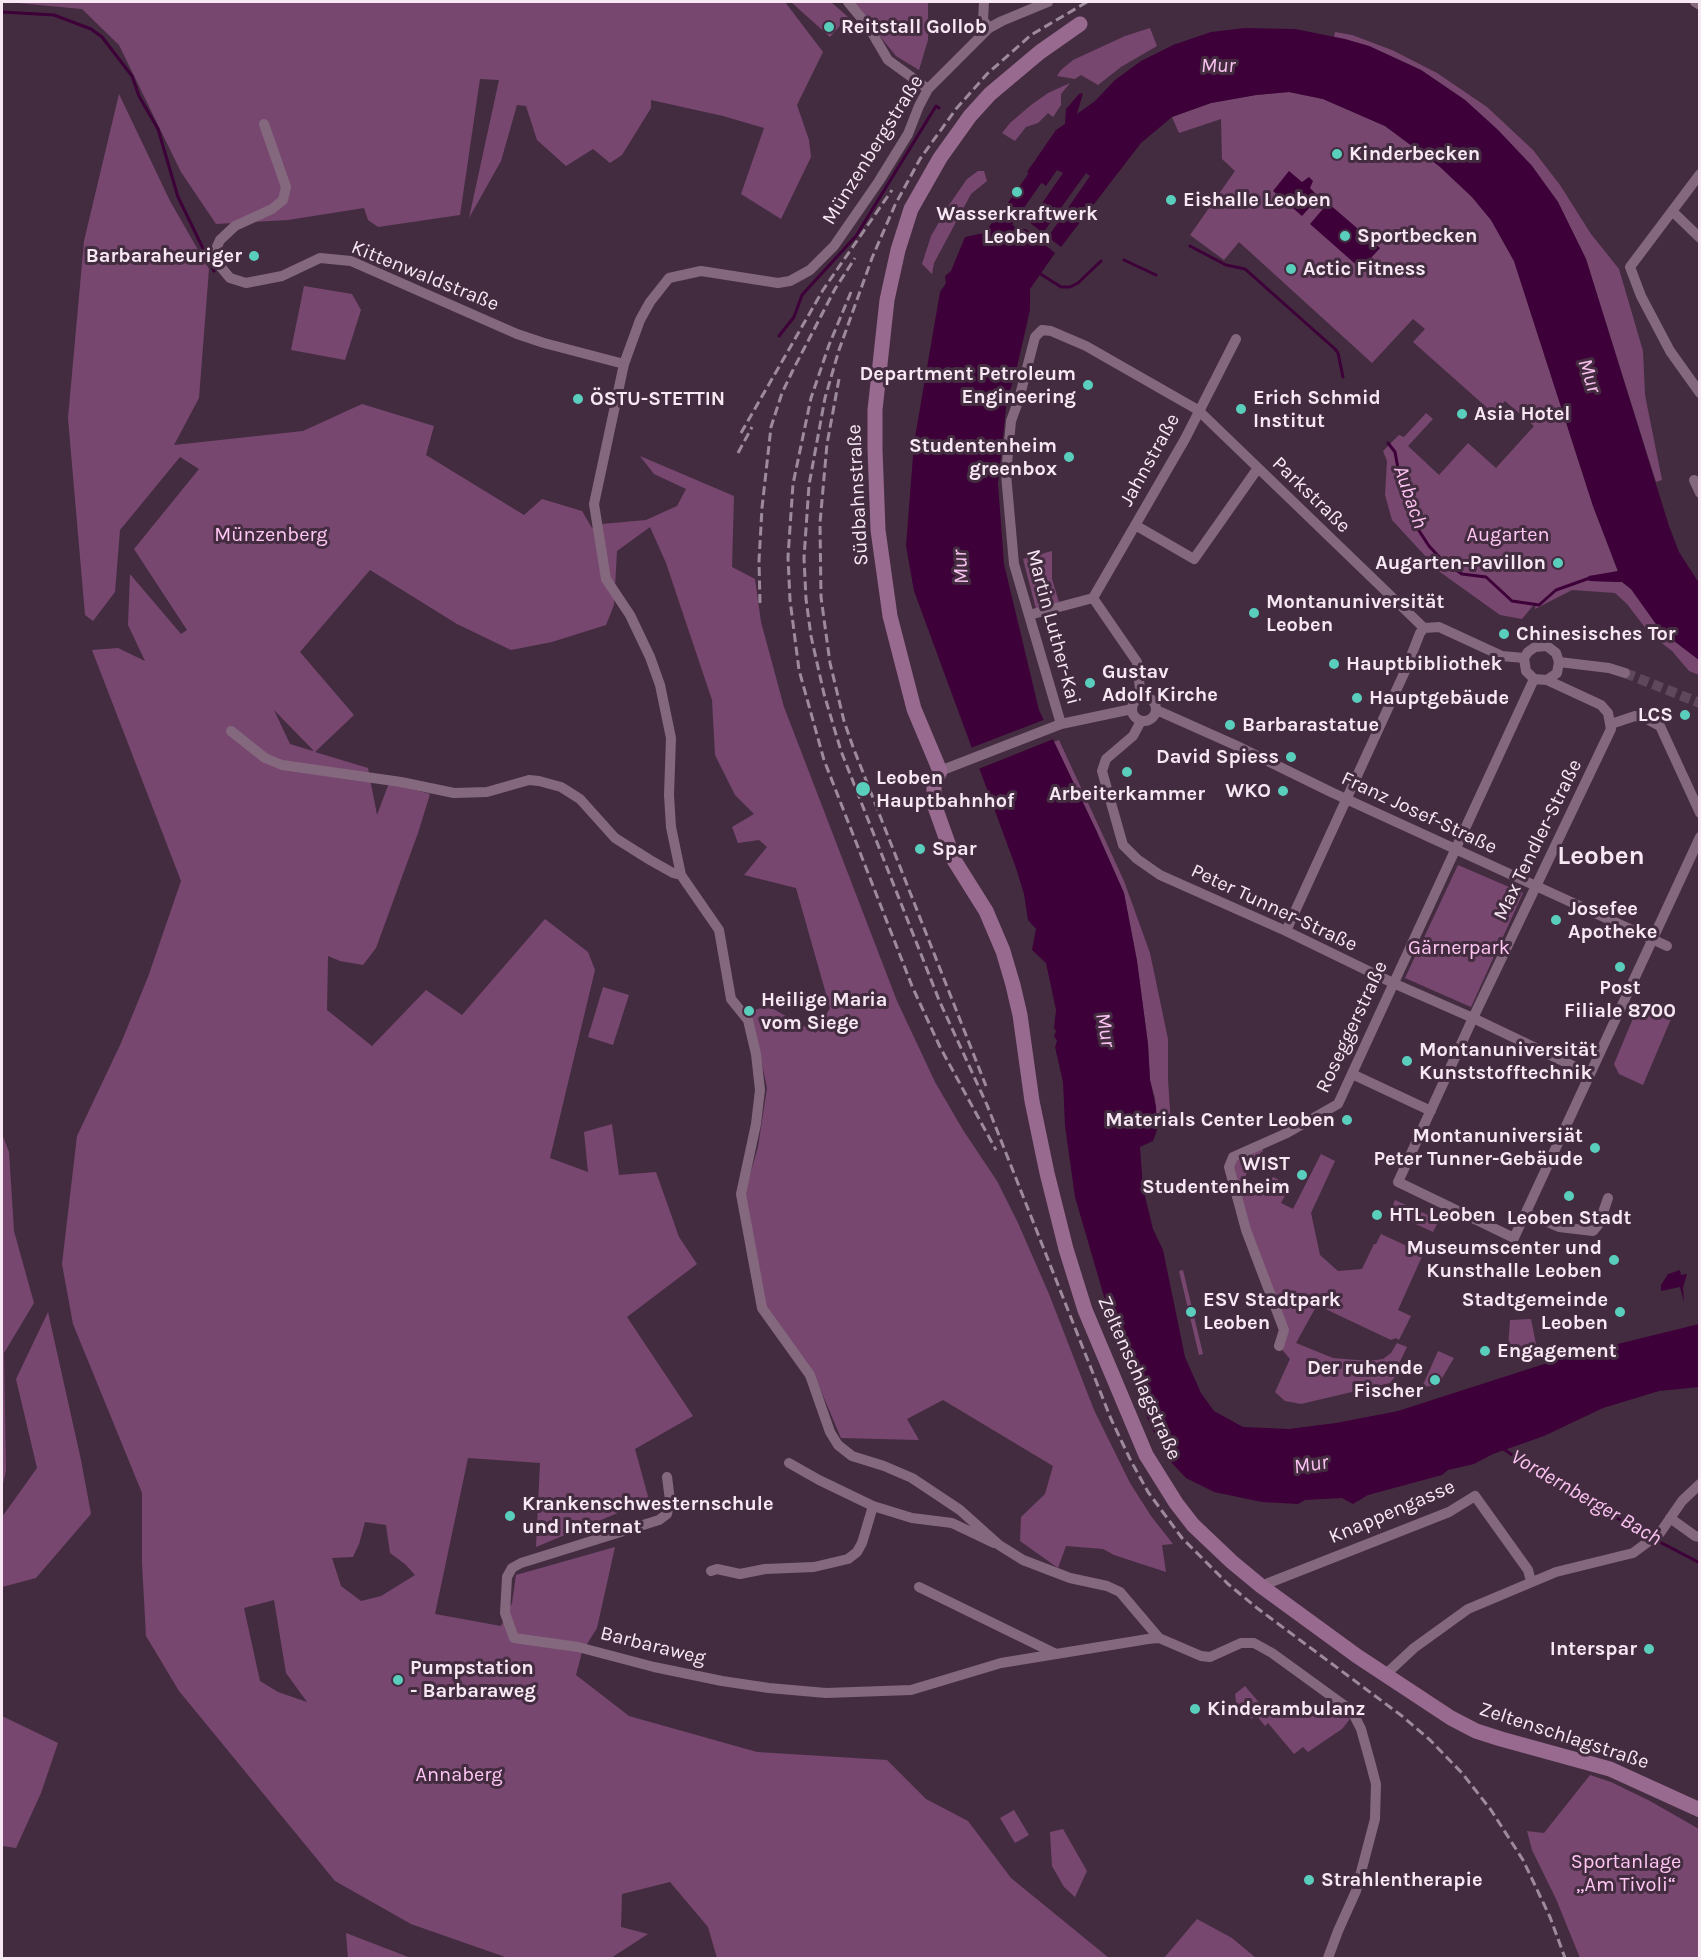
<!DOCTYPE html>
<meta charset="utf-8">
<style>
body{margin:0}
#map{position:relative;width:1701px;height:1960px;overflow:hidden;background:#442c40;font-family:Karla,sans-serif}
canvas{display:block}
.frame{position:absolute;inset:0;border:3px solid #f7e8f4;pointer-events:none}
</style>
<div id="map">
<canvas width="1701" height="1960"></canvas>
<div class="frame"></div>
</div>
<script>
const ctx = document.querySelector('canvas').getContext('2d');
ctx.lineJoin = 'round';
function fillPath(path, color) { ctx.fillStyle = color; ctx.fill(path, 'evenodd'); }
const shape = rows => new Path2D(rows.map(r => 'M' + r).join(''));
function stroke(path, color, width, dash) { ctx.strokeStyle = color; ctx.lineWidth = width; ctx.lineCap = dash ? 'butt' : 'round'; ctx.setLineDash(dash || []); ctx.stroke(path); }
function label(font, color, halo, rows, align = 'center') {
  ctx.font = font + ' Karla,sans-serif'; ctx.lineWidth = 6; ctx.setLineDash([]); ctx.textBaseline = 'middle'; ctx.strokeStyle = halo; ctx.fillStyle = color; for (const [text, x, y, turn = 0] of rows) {
    ctx.save(); ctx.translate(x, y); ctx.rotate((+turn || 0) * Math.PI / 180); ctx.textAlign = isNaN(turn) ? turn : align; if (halo) ctx.strokeText(text, 0, 0); ctx.fillText(text, 0, 0); ctx.restore();
  }
}
fillPath(shape([
 [7,2,785,2,823,52,797,105,809,140,811,157,781,219,741,194,764,128,723,116,651,100,651,108,622,155,610,163,593,149,566,166,537,140,526,106,517,105,501,161,469,218,499,80,480,79,460,215,378,227,368,220,364,208,288,220,216,224,181,172,119,45,82,9],
 [791,2,831,2,848,17,830,37],
 [852,2,928,2,928,40,919,70,896,56],
 [1150,28,1157,46,1121,67,1098,85,1081,75,1075,79,1057,76,1061,70,1073,60,1125,36],
 [1335,32,1352,35,1392,50,1437,73,1487,107,1533,150,1560,185,1591,234,1619,269,1643,351,1645,395,1662,480,1656,482,1586,259,1558,202,1532,166,1498,130,1465,100,1421,70,1369,46,1334,37],
 [1070,83,1061,94,1061,105,1053,117,1048,113,1038,123,1026,127,1015,141,1002,133,1010,123,1031,105,1048,93],
 [1289,92,1323,99,1385,126,1439,166,1472,197,1491,220,1514,261,1593,506,1618,572,1589,576,1590,581,1622,582,1631,589,1661,631,1699,660,1699,675,1689,671,1672,651,1650,634,1627,604,1615,593,1572,590,1535,609,1536,602,1522,619,1500,615,1440,572,1392,520,1385,495,1387,461,1383,451,1399,435,1404,437,1426,413,1433,419,1408,446,1439,475,1468,443,1496,468,1534,426,1505,401,1493,413,1413,342,1425,329,1413,319,1372,363,1239,242,1224,260,1190,235,1235,171,1222,159,1221,119,1179,133,1172,117,1211,103,1256,95],
 [119,94,170,201,209,269,199,398,174,445,303,431,362,404,434,426,426,455,524,515,542,499,582,511,592,528,602,524,646,520,677,506,686,489,654,474,640,456,734,496,732,567,755,579,761,622,784,707,897,1001,935,1082,963,1130,997,1181,1018,1223,1049,1294,1094,1410,1130,1483,1151,1516,1173,1544,1162,1545,1166,1572,1114,1555,1103,1549,1066,1546,1058,1568,1020,1541,1021,1517,1045,1494,1053,1466,943,1400,907,1419,919,1440,841,1438,813,1372,765,1306,745,1192,758,1147,767,1088,751,1011,768,1006,816,1033,830,1008,796,888,744,875,767,847,759,840,738,843,732,827,754,814,735,795,715,755,712,700,666,563,650,527,617,551,614,605,606,625,552,642,511,650,457,624,370,570,300,652,354,715,315,752,368,768,377,815,389,783,430,794,418,833,376,948,363,965,340,961,328,956,327,1010,372,1046,426,990,462,1015,545,919,588,952,595,970,550,1158,588,1172,584,1132,612,1124,619,1175,656,1172,679,1237,697,1264,627,1317,693,1416,635,1449,649,1500,536,1547,540,1463,468,1458,435,1614,501,1626,512,1603,516,1575,615,1547,597,1628,582,1652,576,1675,629,1716,757,1752,887,1760,926,1799,968,1821,1011,1878,1109,1958,717,1958,708,1927,670,1882,622,1894,621,1927,648,1934,611,1958,508,1958,411,1924,335,1881,179,1691,146,1636,142,1563,142,1493,73,1324,62,1264,77,1136,121,1043,148,977,181,881,92,650,118,648,145,661,128,625,130,574,181,634,187,630,134,549,199,469,180,457,120,530,115,592,93,621,85,615,68,418,84,241],
 [274,710,313,750,313,751,290,744],
 [365,1522,386,1525,390,1553,405,1564,415,1575,381,1596,361,1601,341,1586,332,1558,353,1557,359,1544],
 [274,1600,286,1673,307,1702,278,1692,260,1681,244,1608],
 [978,171,984,171,987,181,971,194,934,263,932,274,922,264,931,236,949,205,967,179],
 [304,286,352,294,361,310,345,360,291,350],
 [1052,551,1052,579,1059,602,1036,609,1023,559],
 [1059,740,1124,881,1150,953,1168,1039,1168,1080,1171,1124,1157,1125,1155,1098,1150,1080,1148,1044,1137,961,1124,893,1096,830,1054,742],
 [1458,865,1523,893,1471,1007,1405,978],
 [603,987,629,995,613,1045,588,1037],
 [1639,1004,1671,1019,1643,1085,1619,1074,1614,1064],
 [2,1134,9,1152,14,1231,34,1303,4,1353,6,1471,2,1488],
 [1261,1145,1263,1151,1254,1158,1242,1183,1248,1186,1247,1189,1254,1193,1263,1189,1273,1177,1281,1181,1280,1188,1287,1192,1281,1203,1293,1209,1321,1154,1335,1161,1311,1213,1320,1255,1338,1271,1362,1269,1374,1244,1376,1244,1381,1234,1420,1252,1424,1252,1398,1310,1411,1316,1399,1340,1396,1338,1391,1340,1317,1305,1296,1343,1333,1358,1369,1361,1383,1359,1391,1353,1397,1343,1407,1347,1394,1374,1395,1377,1390,1383,1301,1404,1285,1401,1275,1392,1290,1359,1279,1346,1284,1330,1237,1200,1233,1157],
 [1395,1200,1439,1220,1433,1232,1390,1212],
 [1183,1270,1203,1354,1199,1355,1179,1271],
 [48,1312,81,1460,91,1514,36,1578,2,1587,2,1517,37,1468,16,1379],
 [1531,1319,1536,1344,1508,1349,1510,1320],
 [1438,1351,1454,1358,1442,1378,1431,1386,1422,1387],
 [1245,1686,1262,1706,1301,1711,1328,1703,1329,1701,1350,1719,1342,1729,1308,1752,1303,1747,1294,1754,1268,1723,1265,1726,1256,1715,1251,1719,1236,1702,1235,1694],
 [2,1716,58,1743,41,1793,16,1848,2,1846],
 [1590,1775,1611,1782,1650,1801,1699,1829,1699,1958,1580,1958,1556,1899,1532,1850,1527,1831,1544,1833],
 [1014,1810,1029,1835,1015,1843,1000,1818],
 [1063,1829,1087,1871,1075,1897,1064,1887,1052,1866,1050,1832],
 [1197,1919,1232,1938,1256,1958,1164,1958],
 [346,1933,411,1958,348,1958]
]), '#774770');
fillPath(shape([
 [1245,28,1295,29,1345,39,1369,46,1421,70,1465,100,1498,130,1532,166,1558,202,1586,259,1669,526,1679,552,1699,583,1699,660,1661,631,1631,589,1622,582,1590,581,1585,579,1589,576,1618,571,1593,506,1514,261,1491,220,1472,197,1439,166,1385,126,1323,99,1289,92,1256,95,1211,103,1172,117,1141,143,1061,247,1048,237,1090,176,1086,173,1043,233,1029,222,1063,173,1057,170,1046,186,1027,172,1056,130,1065,124,1066,109,1079,94,1083,93,1077,114,1095,101,1115,80,1141,61,1173,45,1211,32],
 [1289,171,1302,182,1309,177,1313,181,1310,188,1319,197,1302,216,1273,191],
 [1328,203,1380,248,1361,269,1310,224],
 [999,214,1019,230,1026,229,1055,253,1030,289,1030,310,1015,376,1007,399,998,484,1004,564,1039,710,1096,830,1124,893,1137,961,1148,1044,1150,1080,1156,1107,1157,1130,1153,1141,1140,1147,1143,1188,1153,1229,1163,1250,1185,1357,1201,1393,1214,1411,1243,1427,1289,1429,1336,1423,1398,1411,1569,1356,1699,1324,1699,1387,1659,1391,1603,1408,1544,1436,1493,1454,1474,1464,1448,1470,1442,1475,1368,1495,1353,1504,1342,1498,1305,1500,1298,1504,1262,1502,1214,1492,1186,1478,1170,1461,1152,1429,1136,1392,1128,1371,1128,1366,1112,1333,1114,1331,1075,1197,1065,1126,1063,1082,1055,1047,1057,1041,1054,1036,1056,1031,1054,1028,1056,1010,1046,963,1032,950,1036,929,1028,920,1024,894,1016,868,914,591,906,546,914,443,940,292,946,283,945,276,951,271,965,237,984,233],
 [1680,1270,1681,1275,1687,1274,1683,1288,1684,1302,1680,1287,1661,1291,1661,1285,1668,1274]
]), '#3d0038');
fillPath(shape([
 [1046,719,1056,738,976,770,968,749]
]), '#442c40');
stroke(shape([
 [2,12,54,15,91,29,102,37,132,76,139,96,158,129,178,197,214,271],
 [1190,246,1226,265,1245,269,1335,349,1338,353,1343,377],
 [1124,260,1156,275],
 [1039,273,1061,287,1070,287,1078,283,1101,261],
 [779,336,794,317,802,295,856,236,936,106,939,108],
 [1388,443,1395,452,1399,474,1411,506,1414,523,1429,546,1444,562,1462,574,1486,577,1512,601,1539,605,1556,590,1587,579],
 [1502,1448,1554,1483,1651,1537],
 [1656,1540,1700,1563]
]), '#3d0038', 3);
stroke(shape([
 [993,238,1047,161]
]), '#3d0038', 16);
stroke(shape([
 [1625,673,1700,703]
]), '#5f485b', 10, [10, 5]);
stroke(shape([
 [848,2,868,26,888,60,928,89],
 [984,2,983,20,989,28],
 [1048,2,1002,21,989,28,928,89,919,106,908,134,879,181,834,246,810,270,790,281,778,283,701,271,669,278,650,302,640,320,624,364,594,504,606,579,630,615,650,657,660,685,671,738,669,795,671,827,681,875,719,930,731,999,748,1020,756,1054,760,1090,756,1124,741,1194,762,1308,810,1375,830,1432,838,1445,852,1456,884,1466,912,1478,960,1510,999,1545,1023,1560,1070,1578,1107,1586,1120,1592,1159,1638],
 [1695,2,1700,5],
 [264,124,286,187,283,200,272,209,235,226,220,240,215,251,220,266,230,278,246,283,282,276,320,258,351,261,517,334,544,343,624,364],
 [1700,174,1630,267,1641,296,1670,351,1700,393],
 [1672,211,1700,238],
 [1694,480,1700,493],
 [1135,525,1194,559,1258,468],
 [1029,615,1093,598],
 [1559,662,1609,668,1625,673],
 [1547,680,1557,673,1559,662,1556,653,1547,646,1535,647,1528,652,1524,658,1526,671,1534,679,1547,680,1601,705,1608,713,1611,729,1473,1018,1398,1182,1514,1238,1700,837],
 '1132 709a12 12 0 1 1 24 0a12 12 0 1 1-24 0Z',
 [1141,698,1137,662,1093,598,1185,439,1236,339],
 [1156,712,1161,712,1235,745,1333,793,1667,946],
 [1141,721,1133,736,1106,759,1102,771,1123,845,1137,859,1160,875,1286,931,1393,983,1473,1018,1590,1074],
 [1061,724,1014,564,1006,474,1011,421,1019,399,1035,337,1042,330,1051,331,1086,346,1198,410,1424,628,1439,627,1502,656,1524,658],
 [1611,724,1635,716,1647,719,1660,726,1700,813],
 [231,731,265,758,282,765,401,782,454,793,487,792,529,780,539,781,561,787,580,799,615,838,650,860,673,873,681,875],
 [940,771,1061,724,1132,709],
 [1286,931,1406,669,1420,633,1424,628],
 [1352,1074,1431,1111],
 [1526,1213,1559,1227,1593,1231,1599,1224,1608,1198],
 [1279,1346,1284,1330,1246,1230,1229,1167,1233,1157,1287,1133,1338,1104,1534,679],
 [789,1463,819,1480,873,1506,912,1518,952,1523,994,1543],
 [667,1477,670,1500,667,1514,659,1520,521,1563,512,1568,507,1577,505,1613,514,1638,578,1647,654,1667,722,1681,769,1688,826,1693,911,1690,1001,1663,1148,1639,1159,1638,1201,1656,1210,1657,1241,1643,1254,1643,1272,1653,1352,1711,1361,1729,1371,1765,1376,1784,1375,1819,1356,1891,1338,1931,1328,1958],
 [1670,1518,1695,1536,1700,1537],
 [711,1571,717,1569,740,1574,765,1569,814,1567,848,1559,857,1552,862,1543,873,1506],
 [1261,1586,1449,1512,1475,1496,1528,1570,1531,1581],
 [919,1587,1054,1653],
 [1385,1675,1414,1648,1468,1609,1556,1572,1633,1553,1660,1533,1682,1501,1700,1484]
]), '#84687e', 10);
stroke(shape([
 [1080,24,1040,52,990,94,970,116,940,158,911,209,898,250,887,300,875,410,875,449,878,530,890,616,914,709,940,771,934,784,934,804,954,860,986,911,1003,951,1013,985,1020,1015,1032,1101,1047,1173,1066,1249,1085,1310,1146,1455,1176,1503,1193,1525,1232,1562,1261,1586,1357,1656,1451,1718,1476,1731,1501,1739,1610,1769,1700,1810]
]), '#986a8f', 15);
stroke(shape([
 [1087,2,1031,35,987,74,956,109,920,159,895,205,872,258,839,350,825,398,809,485,804,558,806,599,811,636,824,694,841,751,939,1000,987,1105,1111,1419,1131,1461,1148,1492,1182,1538,1228,1584,1257,1608,1402,1716,1429,1739,1462,1773,1491,1810,1523,1860,1550,1917,1565,1958],
 [851,292,829,345,811,398,793,484,788,557,790,600,799,670,824,760,912,986,940,1047,996,1150],
 [839,379,827,444,820,523,821,597,830,663,844,721,853,747,986,1086],
 [741,433,823,290,892,190],
 [738,453,752,427],
 [760,603,759,561,762,508,771,427,782,393,793,370,835,289,855,258]
]), '#9d8a9a', 3, [9, 4.5]);
for (const [x, y, r, color] of [
 [829,27,6,"#5acebd"],
 [1337,154,6,"#5acebd"],
 [1017,192,6,"#5acebd"],
 [1171,200,6,"#5acebd"],
 [1345,236,6,"#5acebd"],
 [254,256,6,"#5acebd"],
 [1291,269,6,"#5acebd"],
 [1088,385,6,"#5acebd"],
 [578,399,6,"#5acebd"],
 [1241,409,6,"#5acebd"],
 [1462,414,6,"#5acebd"],
 [1069,457,6,"#5acebd"],
 [1558,563,6,"#5acebd"],
 [1254,613,6,"#5acebd"],
 [1504,634,6,"#5acebd"],
 [1334,664,6,"#5acebd"],
 [1090,683,6,"#5acebd"],
 [1357,698,6,"#5acebd"],
 [1685,715,6,"#5acebd"],
 [1230,725,6,"#5acebd"],
 [1291,757,6,"#5acebd"],
 [1127,772,6,"#5acebd"],
 [863,789,8,"#5acebd"],
 [1283,791,6,"#5acebd"],
 [920,849,6,"#5acebd"],
 [1556,920,6,"#5acebd"],
 [1620,967,6,"#5acebd"],
 [749,1011,6,"#5acebd"],
 [1407,1061,6,"#5acebd"],
 [1347,1120,6,"#5acebd"],
 [1595,1148,6,"#5acebd"],
 [1302,1175,6,"#5acebd"],
 [1569,1196,6,"#5acebd"],
 [1377,1215,6,"#5acebd"],
 [1614,1260,6,"#5acebd"],
 [1191,1312,6,"#5acebd"],
 [1620,1312,6,"#5acebd"],
 [1485,1351,6,"#5acebd"],
 [1435,1380,6,"#5acebd"],
 [510,1516,6,"#5acebd"],
 [1649,1649,6,"#5acebd"],
 [398,1680,6,"#5acebd"],
 [1195,1709,6,"#5acebd"],
 [1309,1880,6,"#5acebd"]
]) { const dot = new Path2D(); dot.arc(x, y, r, 0, 2 * Math.PI); ctx.fillStyle = color; ctx.fill(dot); stroke(dot, '#442c40', 2); }
label('bold 20px', '#f7e8f4', '#442c40', [
 ["Reitstall Gollob",841,27],
 ["Kinderbecken",1349,154],
 ["Eishalle Leoben",1183,200],
 ["Wasserkraftwerk",1017,214,"center"],
 ["Leoben",1017,237,"center"],
 ["Sportbecken",1357,236],
 ["Barbaraheuriger",242,256,"right"],
 ["Actic Fitness",1303,269],
 ["Department Petroleum",1076,374,"right"],
 ["Engineering",1076,397,"right"],
 ["Erich Schmid",1253,398],
 ["Institut",1253,421],
 ["ÖSTU-STETTIN",590,399],
 ["Asia Hotel",1474,414],
 ["Studentenheim",1057,446,"right"],
 ["greenbox",1057,469,"right"],
 ["Augarten-Pavillon",1546,563,"right"],
 ["Montanuniversität",1266,602],
 ["Leoben",1266,625],
 ["Chinesisches Tor",1516,634],
 ["Hauptbibliothek",1346,664],
 ["Gustav",1102,672],
 ["Adolf Kirche",1102,695],
 ["Hauptgebäude",1369,698],
 ["LCS",1673,715,"right"],
 ["Barbarastatue",1242,725],
 ["David Spiess",1279,757,"right"],
 ["Leoben",876,778],
 ["Hauptbahnhof",876,801],
 ["WKO",1271,791,"right"],
 ["Arbeiterkammer",1127,794,"center"],
 ["Spar",932,849],
 ["Josefee",1568,909],
 ["Apotheke",1568,932],
 ["Post",1620,988,"center"],
 ["Filiale 8700",1620,1011,"center"],
 ["Heilige Maria",761,1000],
 ["vom Siege",761,1023],
 ["Montanuniversität",1419,1050],
 ["Kunststofftechnik",1419,1073],
 ["Materials Center Leoben",1335,1120,"right"],
 ["Montanuniversiät",1583,1136,"right"],
 ["Peter Tunner-Gebäude",1583,1159,"right"],
 ["WIST",1290,1164,"right"],
 ["Studentenheim",1290,1187,"right"],
 ["HTL Leoben",1389,1215],
 ["Leoben Stadt",1569,1218,"center"],
 ["Museumscenter und",1602,1248,"right"],
 ["Kunsthalle Leoben",1602,1271,"right"],
 ["ESV Stadtpark",1203,1300],
 ["Leoben",1203,1323],
 ["Stadtgemeinde",1608,1300,"right"],
 ["Leoben",1608,1323,"right"],
 ["Engagement",1497,1351],
 ["Der ruhende",1423,1368,"right"],
 ["Fischer",1423,1391,"right"],
 ["Krankenschwesternschule",522,1504],
 ["und Internat",522,1527],
 ["Interspar",1637,1649,"right"],
 ["Pumpstation",410,1668],
 ["- Barbaraweg",410,1691],
 ["Kinderambulanz",1207,1709],
 ["Strahlentherapie",1321,1880]
], 'left');
label('20px', '#f7e8f4', '#442c40', [
 ["Münzenbergstraße",873,150,-58],
 ["Kittenwaldstraße",425,276,22],
 ["Jahnstraße",1150,460,-61],
 ["Südbahnstraße",858,495,-93],
 ["Parkstraße",1311,495,44],
 ["Martin Luther-Kai",1053,627,75],
 ["Franz Josef-Straße",1419,813,25],
 ["Max Tendler-Straße",1538,840,-64],
 ["Peter Tunner-Straße",1274,908,25],
 ["Roseggerstraße",1352,1027,-65],
 ["Zeltenschlagstraße",1139,1378,66],
 ["Knappengasse",1392,1512,-23],
 ["Barbaraweg",653,1646,14],
 ["Zeltenschlagstraße",1564,1736,18]
]);
label('20px', '#ffc7f4', '#442c40', [
 ["Münzenberg",271,535],
 ["Augarten",1508,535],
 ["Gärnerpark",1459,948],
 ["Annaberg",459,1775],
 ["Sportanlage",1626,1862],
 ["„Am Tivoli“",1626,1885]
]);
label('italic 21px', '#fac2f0', '#442c40', [
 ["Mur",1218,66],
 ["Mur",1589,376,72],
 ["Aubach",1410,497,71],
 ["Mur",961,567,-94],
 ["Mur",1105,1030,80],
 ["Mur",1311,1465,-9],
 ["Vordernberger Bach",1586,1498,30]
]);
label('bold 26px', '#f7e8f4', '#442c40', [
 ["Leoben",1601,857]
]);
</script>
